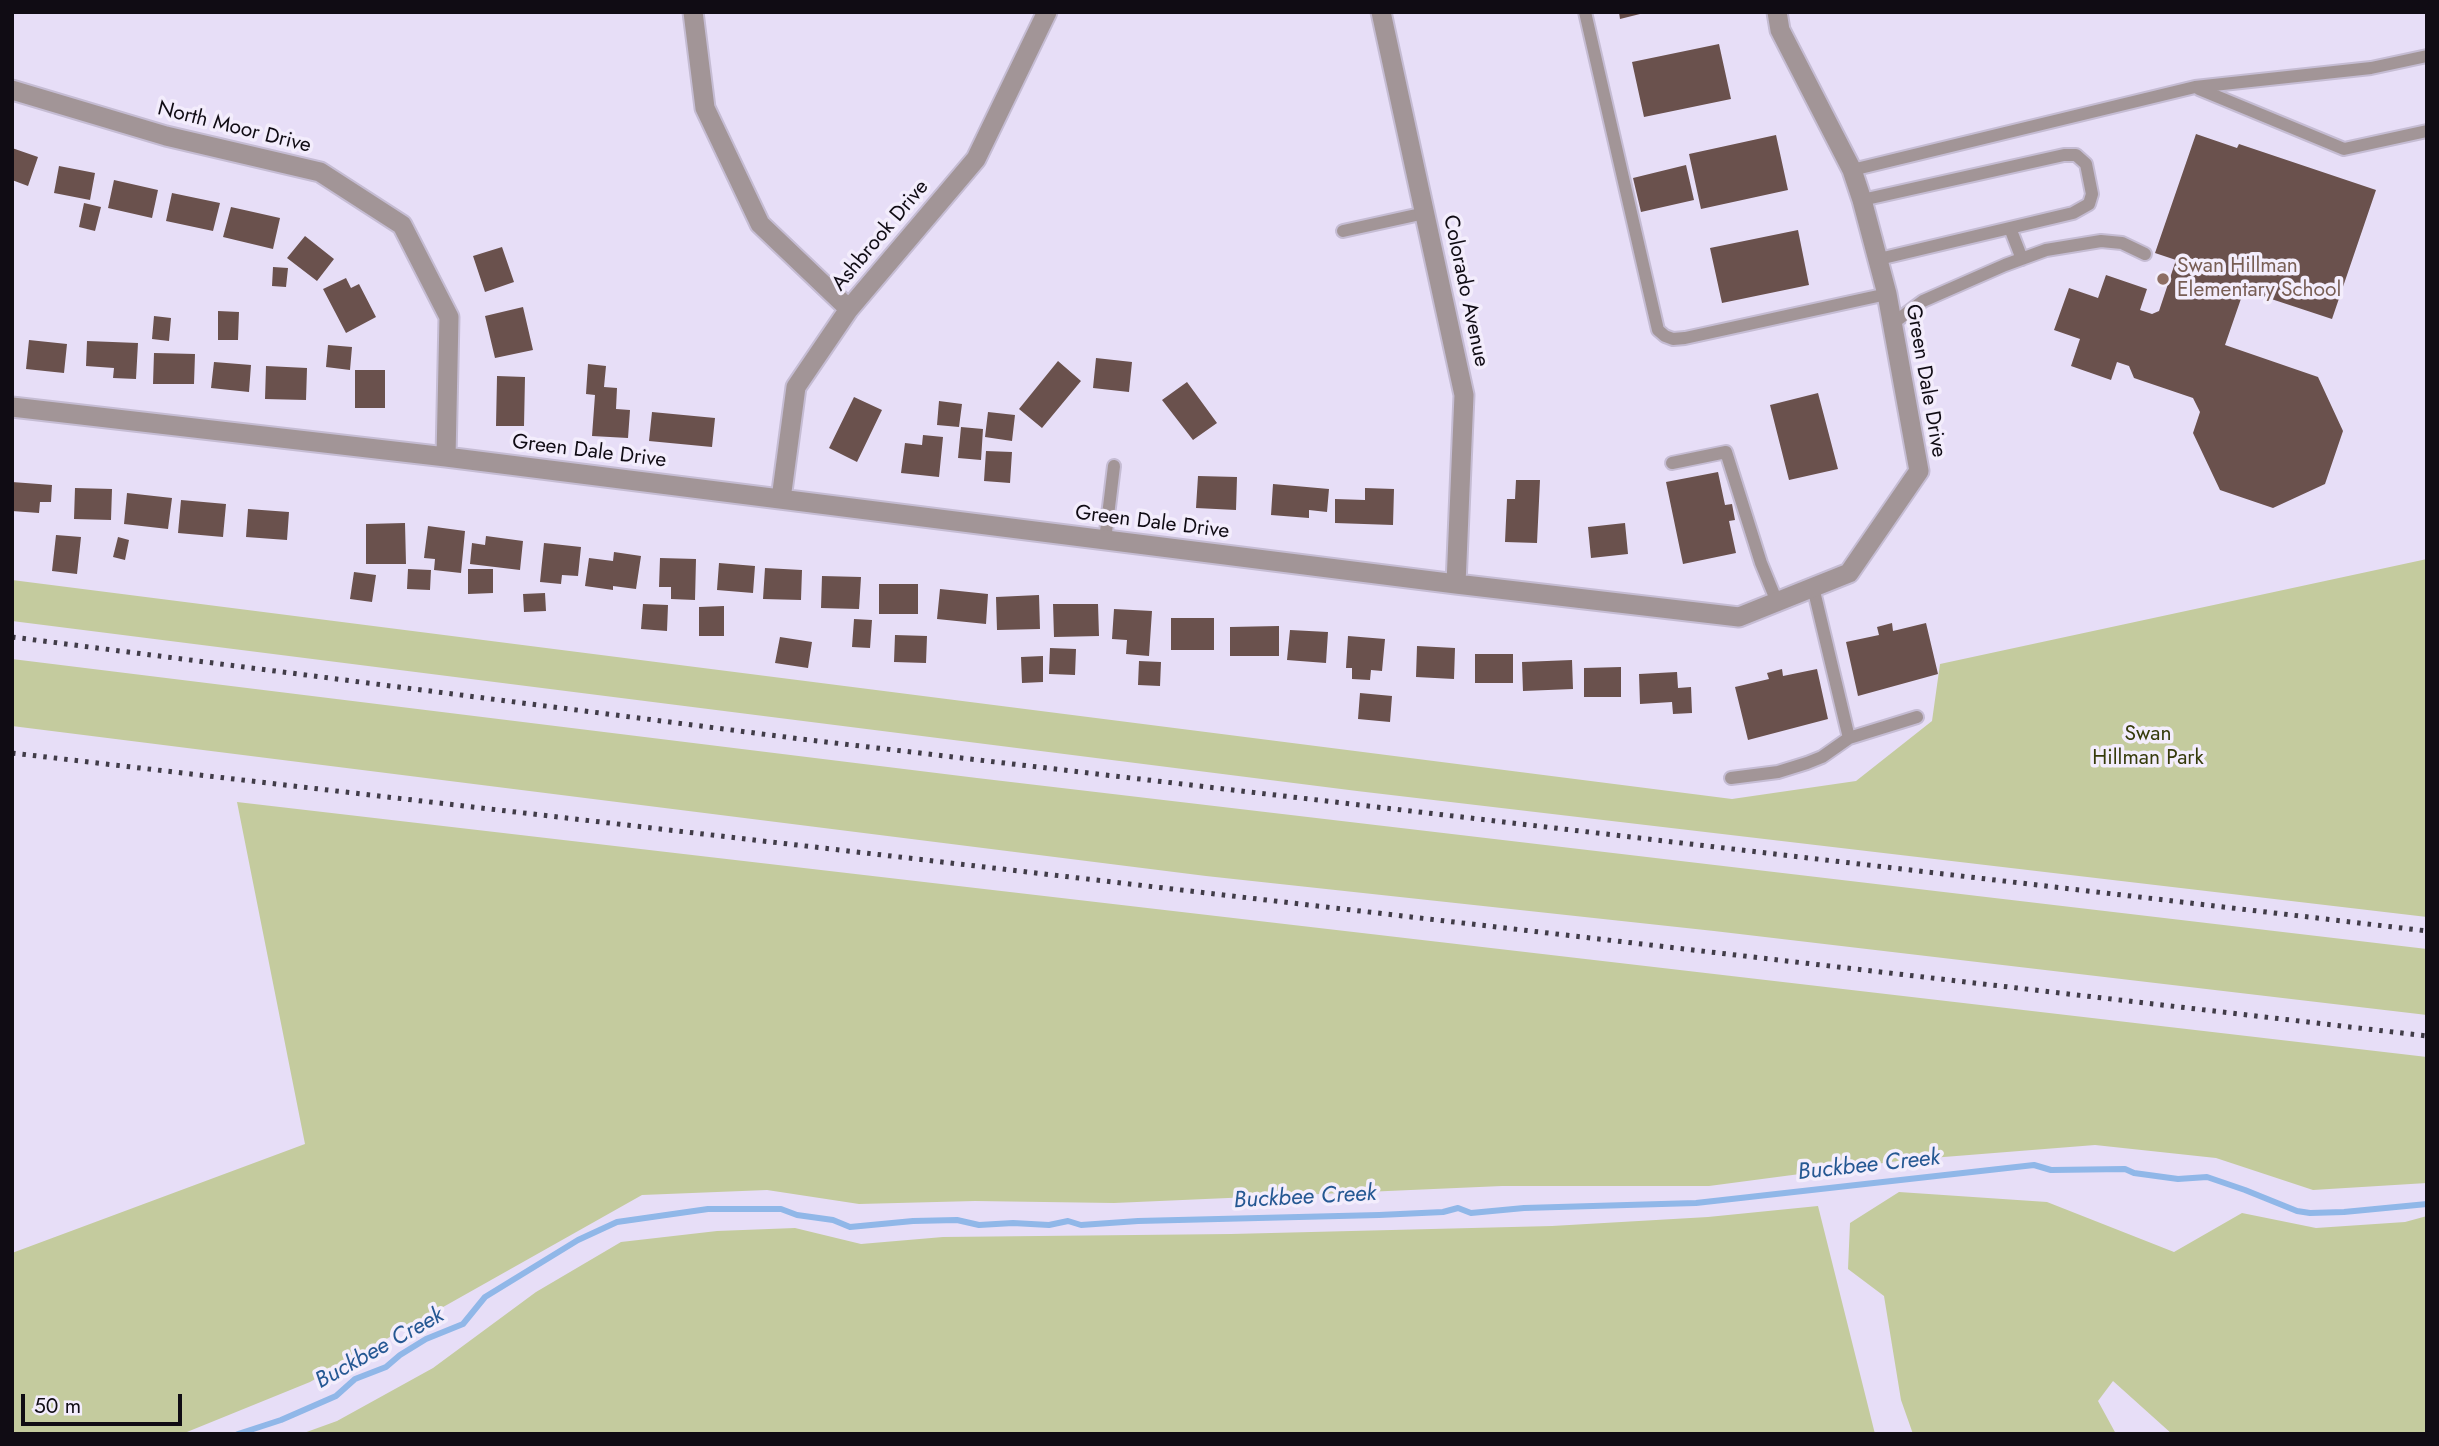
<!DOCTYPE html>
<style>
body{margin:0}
#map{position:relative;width:2439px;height:1446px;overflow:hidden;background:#e7def7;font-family:Jost,sans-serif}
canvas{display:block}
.frame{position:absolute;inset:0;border:14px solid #100c14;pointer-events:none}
.scale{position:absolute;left:21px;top:1394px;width:161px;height:32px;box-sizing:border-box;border:4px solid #100c14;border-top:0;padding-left:9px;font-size:21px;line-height:24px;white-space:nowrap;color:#100c14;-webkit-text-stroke:5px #f3edfc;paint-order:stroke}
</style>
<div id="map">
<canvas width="2439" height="1446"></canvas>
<div class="frame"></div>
<div class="scale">50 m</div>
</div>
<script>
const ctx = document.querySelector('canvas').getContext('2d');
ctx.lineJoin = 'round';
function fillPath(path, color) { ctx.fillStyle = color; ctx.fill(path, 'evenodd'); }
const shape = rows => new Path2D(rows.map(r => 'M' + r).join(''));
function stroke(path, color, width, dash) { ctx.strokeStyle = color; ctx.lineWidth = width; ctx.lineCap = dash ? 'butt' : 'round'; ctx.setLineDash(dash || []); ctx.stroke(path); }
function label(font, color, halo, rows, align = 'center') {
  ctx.font = font + ' Jost,sans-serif'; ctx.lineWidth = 7; ctx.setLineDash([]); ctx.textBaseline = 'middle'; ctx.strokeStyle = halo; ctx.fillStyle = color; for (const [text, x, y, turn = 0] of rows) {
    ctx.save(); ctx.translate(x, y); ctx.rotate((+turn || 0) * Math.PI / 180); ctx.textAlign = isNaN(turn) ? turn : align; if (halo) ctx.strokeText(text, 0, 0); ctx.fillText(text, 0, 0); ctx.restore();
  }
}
fillPath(shape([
 [2427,559,2427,917,1357,791,12,621,12,580,1732,799,1856,781,1932,721,1940,664],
 [12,659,977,778,2427,949,2427,1015,1714,931,1206,876,12,726],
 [237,802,2427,1057,2427,1183,2313,1190,2216,1158,2095,1145,1906,1160,1709,1186,1502,1186,1114,1203,975,1201,859,1204,767,1190,642,1195,310,1382,182,1434,12,1434,12,1253,305,1144],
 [1899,1192,2047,1202,2174,1252,2242,1213,2316,1228,2405,1222,2427,1216,2427,1434,2172,1434,2113,1381,2098,1401,2116,1434,1913,1434,1901,1400,1884,1296,1848,1269,1850,1223],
 [1818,1206,1875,1434,301,1434,337,1421,433,1368,536,1292,621,1242,717,1231,795,1228,861,1244,943,1237,1231,1234,1552,1226,1708,1217]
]), '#c4cb9e');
stroke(shape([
 [238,1434,281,1420,336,1396,355,1379,386,1367,400,1355,426,1339,463,1324,485,1297,578,1240,617,1222,708,1209,781,1209,797,1215,833,1220,850,1227,913,1221,957,1220,979,1225,1013,1223,1049,1225,1068,1221,1081,1225,1138,1221,1379,1215,1443,1212,1458,1208,1471,1213,1524,1208,1696,1203,2034,1165,2051,1170,2125,1169,2134,1173,2178,1179,2207,1177,2245,1190,2297,1211,2310,1213,2344,1212,2427,1204]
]), '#90b7e8', 6);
fillPath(shape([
 [1619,12,1644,12,1644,13,1620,19],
 [1719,44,1731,99,1644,117,1632,62],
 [2196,134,2237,148,2239,144,2376,190,2332,319,2244,290,2225,345,2318,377,2343,431,2325,484,2273,508,2220,490,2193,433,2200,412,2193,398,2134,378,2129,366,2117,362,2111,380,2071,366,2080,339,2054,330,2069,288,2098,298,2106,275,2147,289,2140,310,2152,314,2159,311,2176,260,2155,253],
 [1776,135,1788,190,1701,209,1689,154],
 [12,148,38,157,28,186,12,180],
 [1686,165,1694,200,1641,212,1633,178],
 [59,166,95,173,90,200,54,193],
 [114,180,158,190,152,218,108,208],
 [172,193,220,203,213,231,166,221],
 [84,203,101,207,95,231,79,227],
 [231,207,280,218,273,249,223,237],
 [1798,230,1809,285,1722,303,1710,248],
 [305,236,334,259,317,281,287,258],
 [502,247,514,282,485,292,473,256],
 [273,267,288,268,286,287,272,286],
 [346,278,351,288,359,284,376,317,346,333,323,289],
 [523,307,533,350,495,358,485,316],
 [218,311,239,312,238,340,218,340],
 [154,316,171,318,169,341,152,339],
 [29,340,67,344,64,373,26,369],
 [87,341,138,343,136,379,113,378,114,368,86,366],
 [328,345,352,347,350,370,326,367],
 [154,353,195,354,194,384,153,384],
 [1096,358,1132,362,1129,392,1093,388],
 [1058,361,1081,381,1042,428,1019,409],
 [214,362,251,365,249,392,211,388],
 [588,364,606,366,604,387,617,388,616,409,630,410,628,438,592,436,595,395,586,394],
 [266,366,307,368,306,400,265,399],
 [355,370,385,370,385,408,355,408],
 [497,376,525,377,524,426,496,426],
 [1187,382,1217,423,1193,440,1162,400],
 [1818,393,1838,469,1789,480,1770,405],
 [854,397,882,410,857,462,829,448],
 [939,401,962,404,959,427,937,425],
 [652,412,715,418,712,447,649,441],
 [988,412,1015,415,1012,441,985,437],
 [961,427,983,429,981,460,958,458],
 [923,435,943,437,939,477,901,473,905,443,922,445],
 [986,451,1012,452,1010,483,984,481],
 [1718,472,1725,505,1732,504,1735,520,1729,521,1736,553,1683,564,1666,482],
 [1198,476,1237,477,1236,510,1196,508],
 [1516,480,1540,480,1537,543,1505,542,1507,499,1515,499],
 [12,482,52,485,51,502,40,502,39,513,12,511],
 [1273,484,1329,489,1327,512,1309,510,1309,518,1271,515],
 [75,488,112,489,111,520,74,519],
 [1365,488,1394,489,1393,525,1335,523,1335,499,1365,500],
 [127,493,172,498,168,529,124,524],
 [181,500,226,504,223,537,178,533],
 [248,509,289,512,287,540,246,537],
 [405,523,406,564,366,564,366,524],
 [1625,523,1628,554,1591,558,1588,527],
 [428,526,465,531,461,573,434,570,435,559,424,558],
 [56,535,81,537,77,574,52,571],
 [486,536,523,541,520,570,470,564,472,543,485,545],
 [118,537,129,540,125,560,113,557],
 [544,543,581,547,578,576,562,575,561,584,540,582],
 [614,552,641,556,636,589,613,586,613,590,585,586,589,558,613,561],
 [660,558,696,559,695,600,671,599,671,587,659,587],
 [719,563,755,566,753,593,717,590],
 [765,568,802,570,801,600,763,599],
 [408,569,431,570,430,590,407,589],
 [468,569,493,569,493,593,468,594],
 [354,572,376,575,372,602,350,599],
 [822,576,861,577,859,609,821,608],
 [879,584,918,584,918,614,879,614],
 [940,589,988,594,986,624,937,619],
 [545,593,546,611,524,612,523,594],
 [1039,595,1040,629,997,630,996,597],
 [643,604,668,605,667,631,641,629],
 [1053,604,1098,604,1099,636,1054,637],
 [724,606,724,636,699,636,699,607],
 [1114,609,1152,611,1149,656,1126,654,1127,640,1112,639],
 [1171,618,1214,618,1214,650,1171,650],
 [854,619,872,620,870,648,852,647],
 [1892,623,1893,631,1926,623,1938,674,1858,696,1846,642,1879,635,1877,627],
 [1279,626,1279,656,1230,656,1230,627],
 [1290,630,1328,632,1326,663,1287,660],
 [895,635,927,636,926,663,894,662],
 [1348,636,1385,639,1382,671,1371,670,1370,680,1352,679,1352,668,1346,668],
 [780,637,812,642,808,668,775,663],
 [1417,646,1455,648,1454,679,1416,677],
 [1050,648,1076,649,1075,675,1049,674],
 [1475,654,1513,654,1513,683,1475,683],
 [1043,656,1043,682,1022,683,1021,657],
 [1572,660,1573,689,1523,691,1522,662],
 [1139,661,1161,662,1160,686,1138,685],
 [1621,667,1621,697,1584,697,1584,668],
 [1782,669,1783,676,1817,669,1828,719,1748,740,1735,687,1769,679,1767,673],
 [1677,672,1678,688,1691,687,1692,713,1673,714,1672,702,1640,704,1639,674],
 [1360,693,1392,696,1390,722,1358,719]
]), '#6a514d');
const service = shape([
 [1585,12,1658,330,1665,336,1673,339,1685,338,1887,294],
 [2199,89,2344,149,2427,131],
 [1852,170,2195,87,2371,68,2427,56],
 [1862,200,2064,155,2076,155,2086,164,2092,194,2089,204,2073,213,1879,259],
 [2010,228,2022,259],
 [1343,231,1425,213],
 [1892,324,1923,301,2005,265,2046,250,2101,241,2122,243,2145,254],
 [1672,463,1726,452,1761,563,1777,602],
 [1105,540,1114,466],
 [1849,738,1917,717],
 [1731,778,1778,772,1807,763,1822,757,1849,738,1813,587]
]);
const minor = shape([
 [693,12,705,108,760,224,849,309],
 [1381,12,1464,395,1456,584],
 [12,90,166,136,320,172,402,225,449,317,446,457],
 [12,407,446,457,1456,584,1739,617,1849,573,1919,471,1887,294,1862,200,1852,170,1780,30,1777,12],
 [781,499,796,387,849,309,976,159,1047,12]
]);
stroke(service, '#c5bcd3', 16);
stroke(minor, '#c5bcd3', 23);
stroke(service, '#a29597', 12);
stroke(minor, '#a29597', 19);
stroke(shape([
 [12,637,801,739,2427,931],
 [12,753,2427,1036]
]), '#413c48', 5, [3.5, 7]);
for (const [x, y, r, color] of [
 [2163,279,7,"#8d6e63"]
]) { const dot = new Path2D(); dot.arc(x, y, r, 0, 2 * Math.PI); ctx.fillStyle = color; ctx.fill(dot); stroke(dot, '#f3edfc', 2.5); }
label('21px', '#100c14', '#f3edfc', [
 ["North Moor Drive",234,128,14],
 ["Ashbrook Drive",881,236,-50],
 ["Colorado Avenue",1465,291,78],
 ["Green Dale Drive",1925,381,80],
 ["Green Dale Drive",589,452,7],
 ["Green Dale Drive",1152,523,7]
]);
label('21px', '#785e54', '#f3edfc', [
 ["Swan Hillman",2177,267],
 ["Elementary School",2177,291]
], 'left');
label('21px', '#363b0b', '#f3edfc', [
 ["Swan",2148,735],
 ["Hillman Park",2148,759]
]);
label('italic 23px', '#255893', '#f3edfc', [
 ["Buckbee Creek",1869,1166,-6],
 ["Buckbee Creek",1305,1198,-3],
 ["Buckbee Creek",380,1349,-29]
]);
</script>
